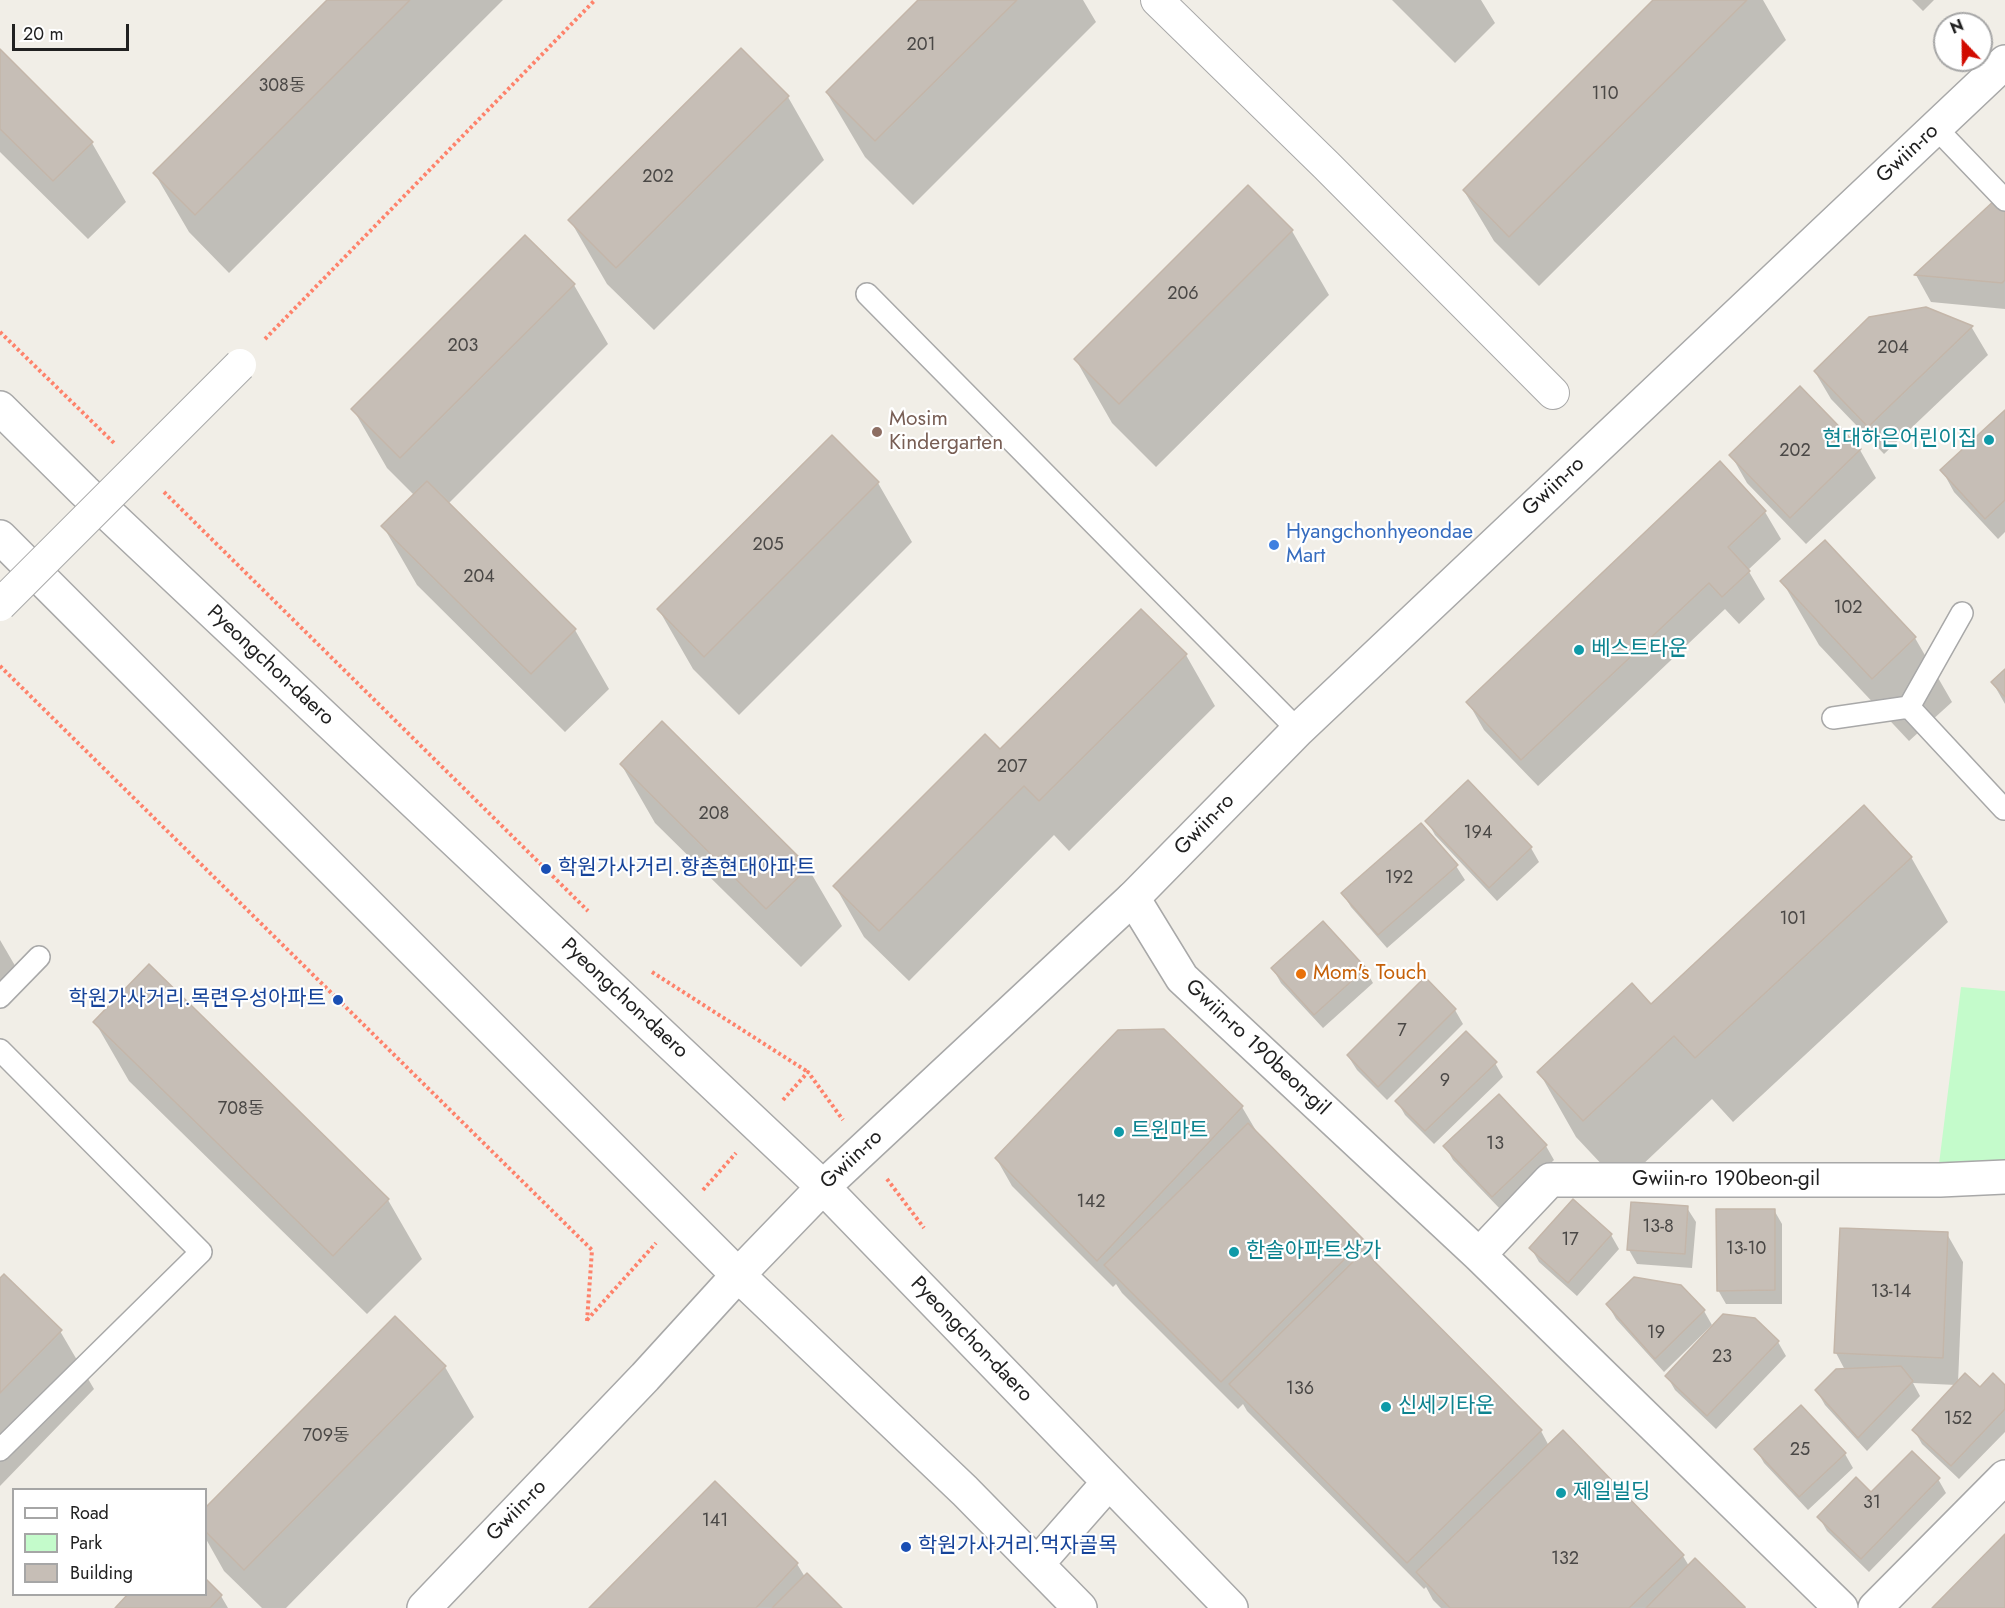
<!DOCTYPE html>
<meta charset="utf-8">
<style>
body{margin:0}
#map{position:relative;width:2005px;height:1608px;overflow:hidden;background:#f1eee7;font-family:Jost,sans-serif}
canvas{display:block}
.legend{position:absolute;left:12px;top:1488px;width:195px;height:108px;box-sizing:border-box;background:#fff;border:2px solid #a6a6a6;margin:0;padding:8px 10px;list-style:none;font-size:18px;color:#212121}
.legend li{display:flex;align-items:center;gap:12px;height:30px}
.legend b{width:30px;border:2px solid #a6a6a6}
.north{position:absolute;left:1933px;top:12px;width:60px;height:60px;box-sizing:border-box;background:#fff;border:2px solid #a6a6a6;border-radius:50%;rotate:338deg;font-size:16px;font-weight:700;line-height:24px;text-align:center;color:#212121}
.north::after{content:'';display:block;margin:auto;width:21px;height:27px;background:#d10b00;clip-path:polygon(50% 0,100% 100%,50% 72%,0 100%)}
.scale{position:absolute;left:12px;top:24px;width:117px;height:27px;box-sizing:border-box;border:3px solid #212121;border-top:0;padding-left:8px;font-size:18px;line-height:21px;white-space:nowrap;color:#212121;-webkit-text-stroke:4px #fff;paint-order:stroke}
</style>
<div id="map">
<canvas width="2005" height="1608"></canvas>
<ul class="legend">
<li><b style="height:8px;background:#fff"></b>Road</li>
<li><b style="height:16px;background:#c4fbcb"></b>Park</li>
<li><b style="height:16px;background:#c6beb6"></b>Building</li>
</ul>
<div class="north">N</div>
<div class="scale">20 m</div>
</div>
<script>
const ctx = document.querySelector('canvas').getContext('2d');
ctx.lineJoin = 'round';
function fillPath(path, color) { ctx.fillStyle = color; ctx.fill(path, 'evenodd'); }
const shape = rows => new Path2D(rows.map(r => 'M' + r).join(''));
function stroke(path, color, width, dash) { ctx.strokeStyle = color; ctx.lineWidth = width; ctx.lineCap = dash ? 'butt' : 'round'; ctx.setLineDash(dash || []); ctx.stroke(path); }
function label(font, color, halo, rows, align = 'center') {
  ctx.font = font + ' Jost,"Noto Sans KR",sans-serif'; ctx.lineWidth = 4.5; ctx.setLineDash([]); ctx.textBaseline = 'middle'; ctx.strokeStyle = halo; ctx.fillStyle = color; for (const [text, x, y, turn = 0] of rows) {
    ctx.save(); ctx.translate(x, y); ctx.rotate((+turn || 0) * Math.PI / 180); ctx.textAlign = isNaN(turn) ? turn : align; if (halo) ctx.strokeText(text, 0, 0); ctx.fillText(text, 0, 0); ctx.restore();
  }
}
fillPath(shape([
 [1961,987,2005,991,2005,1163,1939,1164]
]), '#c4fbcb');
fillPath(shape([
 [329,0,503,0,229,273,189,232,155,174],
 [920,0,1083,0,1096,22,913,205,865,157,827,93],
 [1392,0,1481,0,1495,23,1455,63],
 [1655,0,1763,0,1786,40,1539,286,1494,241,1464,191],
 [1912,0,1934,0,1923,11],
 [0,52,92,143,126,202,88,239,0,152],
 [788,97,824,160,654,330,607,284,570,220],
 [1248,187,1292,231,1329,295,1156,467,1112,423,1076,360],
 [2005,210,2005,309,1931,302,1916,275],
 [574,285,608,344,448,504,575,630,609,689,565,732,417,585,383,526,414,495,387,468,353,409],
 [1926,308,1972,328,1988,355,1884,454,1831,399,1815,372],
 [2005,412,2005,532,1998,539,1954,492,1942,470],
 [832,437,878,483,912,542,739,715,693,669,659,610],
 [1860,450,1876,478,1806,544,1747,483,1731,455],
 [1765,512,1781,539,1748,570,1765,599,1739,624,1725,609,1538,786,1484,730,1468,702],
 [1825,542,1915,638,1952,702,1909,741,1819,645,1782,581],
 [1186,655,1215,706,1069,851,1054,835,909,981,864,937,835,886,1000,751],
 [2005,671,2005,704,1993,683],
 [621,764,808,868,842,926,801,967,655,823],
 [1468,782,1531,848,1539,862,1497,901,1435,835,1427,821],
 [1911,857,1948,922,1733,1122,1712,1099,1621,1185,1576,1137,1539,1072],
 [1456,866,1465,880,1387,948,1351,907,1343,894],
 [0,940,24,981,0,1005],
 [1273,969,1365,969,1373,983,1323,1028,1281,983],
 [1425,979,1455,1010,1463,1024,1387,1100,1357,1070,1348,1056],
 [95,1022,388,1200,422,1259,367,1314,129,1081],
 [1495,1063,1503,1077,1434,1144,1405,1115,1397,1101],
 [1242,1107,1258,1134,1363,1241,1379,1269,1541,1431,1549,1446,1563,1432,1683,1556,1689,1566,1744,1608,1441,1608,1433,1600,1426,1587,1424,1589,1247,1411,1243,1404,1238,1409,1122,1293,1116,1284,1113,1287,1012,1186,996,1158],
 [1445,1146,1546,1146,1554,1160,1501,1210,1453,1160],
 [1687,1208,1696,1222,1692,1268,1637,1264,1629,1250],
 [1774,1210,1782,1224,1782,1304,1726,1304,1718,1290],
 [1947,1234,1963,1262,1958,1383,1980,1389,2005,1387,2005,1432,1959,1479,1922,1444,1914,1430,1956,1385,1913,1383,1920,1396,1867,1451,1825,1405,1817,1391,1845,1370,1836,1353],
 [1611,1235,1619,1249,1577,1296,1539,1262,1531,1248],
 [0,1281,60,1331,94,1389,0,1486],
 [1608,1305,1704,1311,1712,1325,1664,1372,1616,1319],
 [395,1318,445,1367,474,1417,286,1608,262,1608,224,1571,206,1539,206,1510],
 [1778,1342,1786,1356,1716,1429,1675,1390,1667,1376],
 [1756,1449,1845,1454,1853,1468,1808,1510,1764,1463],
 [1938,1479,1946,1493,1869,1572,1827,1531,1819,1517,1871,1494],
 [715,1483,797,1564,805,1577,840,1608,591,1608],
 [206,1581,221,1596,228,1608,117,1608,206,1594]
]), '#0003');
const building = shape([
 [327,0,410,0,195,215,153,173,327,0],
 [918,0,1017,0,875,141,826,92,918,0],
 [1653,0,1747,0,1509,237,1463,190,1653,0],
 [741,48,789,96,616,268,568,220,741,48],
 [0,49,93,142,53,181,0,129,0,49],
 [1248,185,1293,230,1119,404,1074,359,1248,185],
 [1996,199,2005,208,2005,280,2002,283,1914,275,1996,199],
 [525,235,575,284,400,458,351,409,525,235],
 [1926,307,1973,326,1868,427,1814,371,1869,317,1926,307],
 [1800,386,1861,449,1790,518,1729,455,1800,386],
 [2005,410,2005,500,1985,519,1940,470,2005,410],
 [832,435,879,482,704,657,657,609,832,435],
 [1720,461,1766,511,1728,547,1750,571,1722,597,1709,583,1521,760,1466,702,1720,461],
 [427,481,576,629,531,674,381,526,427,481],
 [1825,540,1916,637,1872,679,1780,581,1825,540],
 [1141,609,1187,654,1039,801,1024,786,879,931,833,886,985,734,1000,749,1141,609],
 [2005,669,2005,697,1991,682,2005,669],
 [662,721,809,867,766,909,620,764,662,721],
 [1468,780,1532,847,1489,888,1425,821,1468,780],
 [1864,805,1912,857,1695,1058,1674,1036,1583,1121,1537,1072,1632,983,1651,1004,1864,805],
 [1421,823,1458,865,1378,935,1341,893,1421,823],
 [1323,921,1366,968,1314,1015,1271,968,1323,921],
 [149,964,389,1199,333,1256,93,1022,149,964],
 [1425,977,1456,1009,1378,1087,1347,1055,1425,977],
 [1164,1029,1243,1106,1097,1261,995,1158,1118,1030,1164,1029],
 [1466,1031,1497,1062,1425,1131,1395,1101,1466,1031],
 [1499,1094,1547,1145,1492,1197,1443,1146,1499,1094],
 [1248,1123,1364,1240,1221,1382,1104,1265,1248,1123],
 [1573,1199,1612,1234,1568,1283,1529,1248,1573,1199],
 [1631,1202,1688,1206,1685,1254,1627,1250,1631,1202],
 [1716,1209,1775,1209,1775,1290,1717,1291,1716,1209],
 [1840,1228,1948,1232,1943,1358,1834,1353,1840,1228],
 [1364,1251,1542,1430,1407,1563,1229,1384,1364,1251],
 [4,1274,62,1330,0,1393,0,1278,4,1274],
 [1634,1277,1681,1285,1705,1310,1655,1359,1606,1304,1634,1277],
 [1723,1314,1755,1318,1779,1341,1707,1416,1665,1376,1723,1314],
 [395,1316,446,1366,244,1570,206,1532,206,1507,395,1316],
 [1901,1366,1913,1381,1858,1438,1815,1390,1836,1369,1901,1366],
 [1965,1373,1980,1387,1993,1373,2005,1385,2005,1409,1951,1466,1912,1430,1965,1373],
 [1801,1405,1846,1453,1799,1497,1754,1449,1801,1405],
 [1563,1430,1684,1555,1629,1608,1450,1608,1416,1572,1563,1430],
 [1912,1451,1940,1478,1861,1559,1817,1517,1856,1477,1871,1492,1912,1451],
 [715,1481,798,1563,756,1608,589,1608,715,1481],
 [2005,1534,2005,1608,1932,1608,2005,1534],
 [1695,1558,1745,1607,1745,1608,1646,1608,1695,1558],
 [807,1573,842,1608,772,1608,807,1573],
 [206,1579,222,1595,210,1608,115,1608,128,1594,206,1594,206,1579]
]);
fillPath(building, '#c6beb6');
stroke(building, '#c4b6a9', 1.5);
const service = shape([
 [1936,128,2005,200],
 [867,294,1298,730],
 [1909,707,2004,809,2005,808],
 [1909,707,1962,613],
 [1833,718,1909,707],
 [0,997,39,957],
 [0,1050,201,1252,0,1450]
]);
const pedestrian = shape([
 [1157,0,1326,165,1553,393]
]);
const minor = shape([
 [1133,898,1182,978,1479,1255,1841,1608],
 [1479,1255,1550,1180,1940,1180,2005,1177],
 [1875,1608,2005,1477]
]);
const tertiary = shape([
 [0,408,84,491,823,1187,1231,1608],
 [0,537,738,1275,965,1491,1080,1608],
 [1037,1564,1109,1482],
 [424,1608,645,1377,738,1275,823,1187,1133,898,1298,730,2005,62]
]);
stroke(service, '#a8a8a8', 24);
stroke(pedestrian, '#a8a8a8', 34);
stroke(minor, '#a8a8a8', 36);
stroke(tertiary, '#a8a8a8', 36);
stroke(shape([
 [0,332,114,443],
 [265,339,595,0],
 [164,492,588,911],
 [0,666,592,1250,587,1321],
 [652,972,808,1072],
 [783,1100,808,1072,843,1120],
 [887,1179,924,1228],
 [703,1190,736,1153],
 [587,1320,656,1243]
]), '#fe826b', 4, [3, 3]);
stroke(service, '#fff', 21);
stroke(pedestrian, '#fff', 32);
stroke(minor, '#fff', 33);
stroke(tertiary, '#fff', 33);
const pedestrianBridge = shape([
 [0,605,240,365]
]);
stroke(pedestrianBridge, '#a8a8a8', 34, []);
stroke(pedestrianBridge, '#fff', 32);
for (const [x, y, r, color] of [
 [877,432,6,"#8d6e63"],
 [1989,440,6,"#0f9aa8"],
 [1274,545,6,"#3f7fe0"],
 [1579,650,6,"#0f9aa8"],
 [546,869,6,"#1a4fb4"],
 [1301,974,6,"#e8710a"],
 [338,1000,6,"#1a4fb4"],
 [1119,1132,6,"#0f9aa8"],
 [1234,1252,6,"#0f9aa8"],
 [1386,1407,6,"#0f9aa8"],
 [1561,1493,6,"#0f9aa8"],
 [906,1547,6,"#1a4fb4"]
]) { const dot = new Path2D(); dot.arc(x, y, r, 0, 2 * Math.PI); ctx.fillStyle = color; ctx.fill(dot); stroke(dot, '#fff', 2); }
label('18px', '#4a4846', null, [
 ["201",921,46],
 ["308동",282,87],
 ["110",1605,95],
 ["202",658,178],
 ["206",1183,295],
 ["203",463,347],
 ["204",1893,349],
 ["202",1795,452],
 ["205",768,546],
 ["204",479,578],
 ["102",1848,609],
 ["207",1012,768],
 ["208",714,815],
 ["194",1478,834],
 ["192",1399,879],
 ["101",1793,920],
 ["7",1402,1032],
 ["9",1445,1082],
 ["708동",241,1110],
 ["13",1495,1145],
 ["142",1091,1203],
 ["13-8",1658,1228],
 ["17",1570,1241],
 ["13-10",1746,1250],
 ["13-14",1891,1293],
 ["19",1656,1334],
 ["23",1722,1358],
 ["136",1300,1390],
 ["152",1958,1420],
 ["709동",326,1437],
 ["25",1800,1451],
 ["31",1872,1504],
 ["141",715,1522],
 ["132",1565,1560]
]);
label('21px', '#212121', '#fff', [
 ["Gwiin-ro",1908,154,-43],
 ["Gwiin-ro",1554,487,-43],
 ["Pyeongchon-daero",270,666,43],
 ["Gwiin-ro",1205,825,-46],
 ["Pyeongchon-daero",624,999,43],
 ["Gwiin-ro 190beon-gil",1257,1048,43],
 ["Gwiin-ro",852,1160,-43],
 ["Gwiin-ro 190beon-gil",1726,1180],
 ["Pyeongchon-daero",971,1340,46],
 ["Gwiin-ro",517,1511,-46]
]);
label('21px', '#785e54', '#fff', [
 ["Mosim",889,420],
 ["Kindergarten",889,444]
], 'left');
label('21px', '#0d838f', '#fff', [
 ["현대하은어린이집",1977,440,"right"],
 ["베스트타운",1591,650],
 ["트윈마트",1131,1132],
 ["한솔아파트상가",1246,1252],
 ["신세기타운",1398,1407],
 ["제일빌딩",1573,1493]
], 'left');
label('21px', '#366cbe', '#fff', [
 ["Hyangchonhyeondae",1286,533],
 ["Mart",1286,557]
], 'left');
label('21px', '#164399', '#fff', [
 ["학원가사거리.향촌현대아파트",558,869],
 ["학원가사거리.목련우성아파트",326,1000,"right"],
 ["학원가사거리.먹자골목",918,1547]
], 'left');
label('21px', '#c56008', '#fff', [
 ["Mom's Touch",1313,974]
], 'left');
</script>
